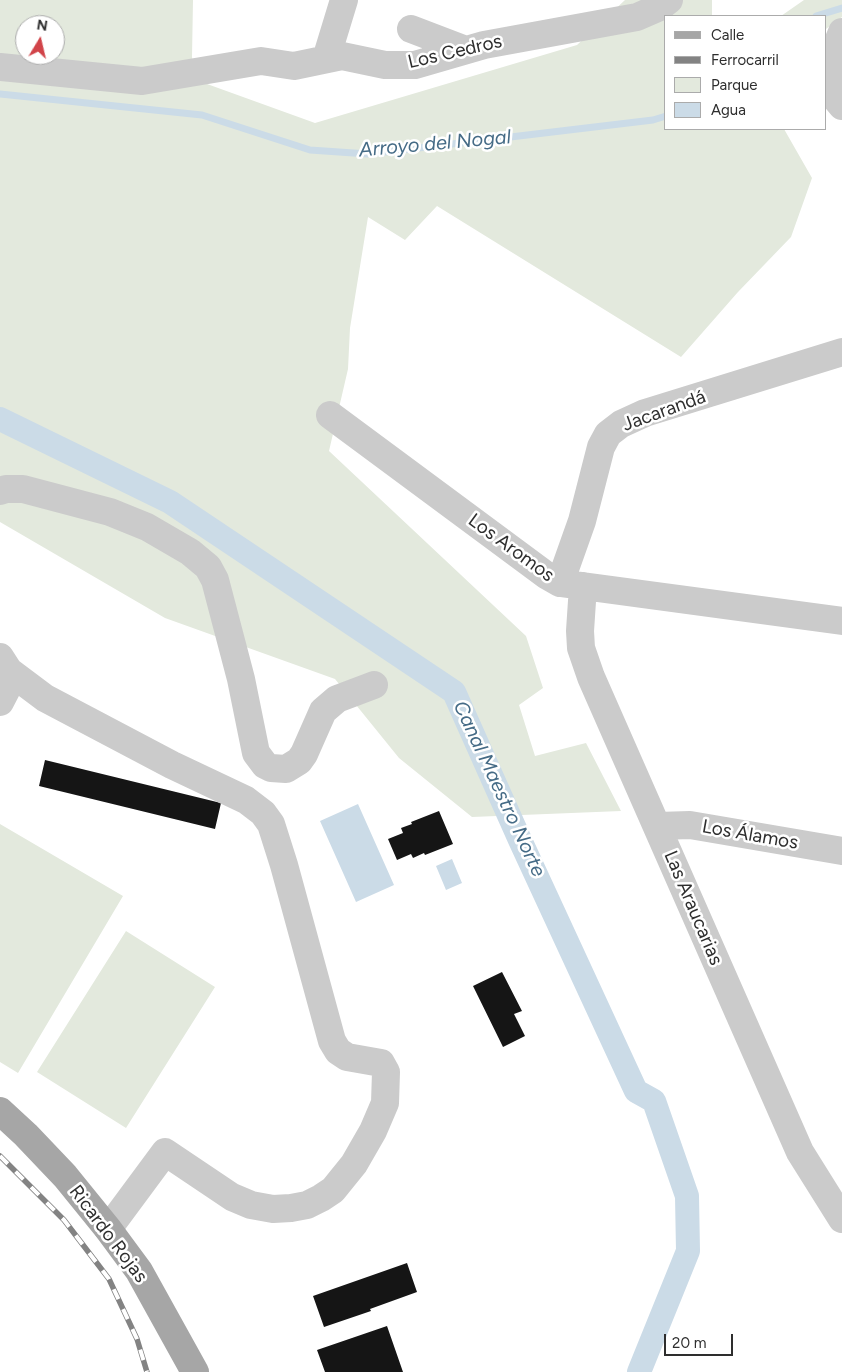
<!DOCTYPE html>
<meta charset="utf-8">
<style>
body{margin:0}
#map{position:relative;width:842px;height:1372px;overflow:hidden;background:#fff;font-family:Figtree,sans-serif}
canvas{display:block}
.legend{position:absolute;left:664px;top:15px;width:162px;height:115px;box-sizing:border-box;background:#fff;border:1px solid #ababab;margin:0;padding:6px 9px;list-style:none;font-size:15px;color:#2e2e2e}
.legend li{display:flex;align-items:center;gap:10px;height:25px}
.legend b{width:25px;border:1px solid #ababab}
.north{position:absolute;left:15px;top:15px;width:50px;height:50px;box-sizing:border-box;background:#fff;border:1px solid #ababab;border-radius:50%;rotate:9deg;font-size:14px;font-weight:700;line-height:20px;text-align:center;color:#2e2e2e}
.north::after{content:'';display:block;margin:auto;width:18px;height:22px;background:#d14449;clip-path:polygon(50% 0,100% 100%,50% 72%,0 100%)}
.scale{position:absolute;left:664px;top:1334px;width:69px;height:22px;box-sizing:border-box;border:2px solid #2e2e2e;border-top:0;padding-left:6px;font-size:15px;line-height:18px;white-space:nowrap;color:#2e2e2e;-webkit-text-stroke:4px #fff;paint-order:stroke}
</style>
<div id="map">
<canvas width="842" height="1372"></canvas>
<ul class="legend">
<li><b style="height:6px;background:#a6a6a6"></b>Calle</li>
<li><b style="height:6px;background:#838383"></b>Ferrocarril</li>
<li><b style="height:14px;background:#e3e9dd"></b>Parque</li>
<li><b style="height:14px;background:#cbdbe7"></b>Agua</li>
</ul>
<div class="north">N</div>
<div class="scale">20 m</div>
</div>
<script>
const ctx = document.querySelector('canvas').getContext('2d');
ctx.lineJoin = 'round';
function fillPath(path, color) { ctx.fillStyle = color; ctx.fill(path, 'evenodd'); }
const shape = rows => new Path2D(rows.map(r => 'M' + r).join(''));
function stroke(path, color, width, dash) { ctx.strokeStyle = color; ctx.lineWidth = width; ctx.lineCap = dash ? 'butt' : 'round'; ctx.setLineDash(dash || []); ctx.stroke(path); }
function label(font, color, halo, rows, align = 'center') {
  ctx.font = font + ' Figtree,sans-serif'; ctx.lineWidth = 5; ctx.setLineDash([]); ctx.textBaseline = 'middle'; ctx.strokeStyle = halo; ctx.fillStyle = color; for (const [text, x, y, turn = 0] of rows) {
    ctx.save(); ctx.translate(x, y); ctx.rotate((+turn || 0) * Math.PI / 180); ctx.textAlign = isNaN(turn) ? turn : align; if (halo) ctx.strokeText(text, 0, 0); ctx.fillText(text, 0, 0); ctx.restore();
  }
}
fillPath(shape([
 [0,0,193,0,192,57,196,80,315,123,577,45,625,0,712,0,712,16,666,16,666,129,784,129,812,178,791,237,738,292,681,357,437,206,405,240,368,217,350,328,348,369,329,451,526,636,543,688,519,705,535,756,586,743,621,811,472,817,399,758,335,679,165,618,0,522],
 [25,25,55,25,55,55,25,55],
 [804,0,842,0,842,17,826,29,826,16,781,16],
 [0,824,123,896,18,1073,0,1062],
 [126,931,215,987,126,1128,37,1072]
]), '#e3e9dd');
fillPath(shape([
 [358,804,394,885,356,902,320,821],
 [452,859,462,883,446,890,436,866]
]), '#cbdbe7');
stroke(shape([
 [816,16,842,8],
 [0,94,202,115,310,150,368,154,653,120,666,116]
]), '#cbdbe7', 7);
stroke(shape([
 [0,419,170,502,454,692,520,840,636,1091,654,1101,687,1196,688,1251,639,1372]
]), '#cbdbe7', 24);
fillPath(shape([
 [45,760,221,803,215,829,39,786],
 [439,811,453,844,425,855,424,853,413,858,411,854,397,860,388,839,403,833,401,828,412,824,411,822],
 [502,972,522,1011,514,1014,525,1036,503,1047,473,986],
 [407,1263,417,1292,370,1309,371,1311,324,1327,313,1296],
 [387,1326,403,1372,325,1372,317,1350]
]), '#151515');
stroke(shape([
 [411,29,466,50],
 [842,32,829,64,829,81,837,100,842,106],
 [326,59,344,0],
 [0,67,142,81,261,61,294,66,342,56,385,65,415,65,484,45,637,17,660,7,669,0],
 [330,415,546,575,560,583,842,621],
 [0,491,6,489,23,489,110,512,147,527,190,552,208,567,215,580,241,679,256,753,265,765,271,768,286,769,299,761,304,754,323,711,337,699,374,685],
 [560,583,582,521,601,447,608,434,621,424,645,413,842,352],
 [583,586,580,631,581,648,591,677,800,1152,842,1219],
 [0,657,9,671,45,698,172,765,246,800,263,813,271,824,284,865,332,1041,338,1051,347,1057,381,1063,386,1072,385,1103,373,1131,354,1164,333,1190,321,1198,307,1205,291,1208,273,1209,251,1205,232,1197,165,1152,108,1229],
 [0,702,14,675],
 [658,826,690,825,842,851]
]), '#cbcbcb', 28);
stroke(shape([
 [0,1111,26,1135,65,1176,108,1229,139,1271,195,1372]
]), '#a6a6a6', 28);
const rail = shape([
 [0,1156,64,1220,109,1279,137,1339,147,1372]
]);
stroke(rail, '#838383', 5.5);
stroke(rail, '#fff', 4, [11]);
label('19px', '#2e2e2e', '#fff', [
 ["Los Cedros",455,52,-13],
 ["Jacarandá",664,411,-20],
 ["Los Aromos",511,548,36],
 ["Los Álamos",750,835,10],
 ["Las Araucarias",693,908,67],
 ["Ricardo Rojas",108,1234,53]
]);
label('italic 20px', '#456b86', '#fff', [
 ["Arroyo del Nogal",435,144,-5],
 ["Canal Maestro Norte",499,789,65]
]);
</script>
